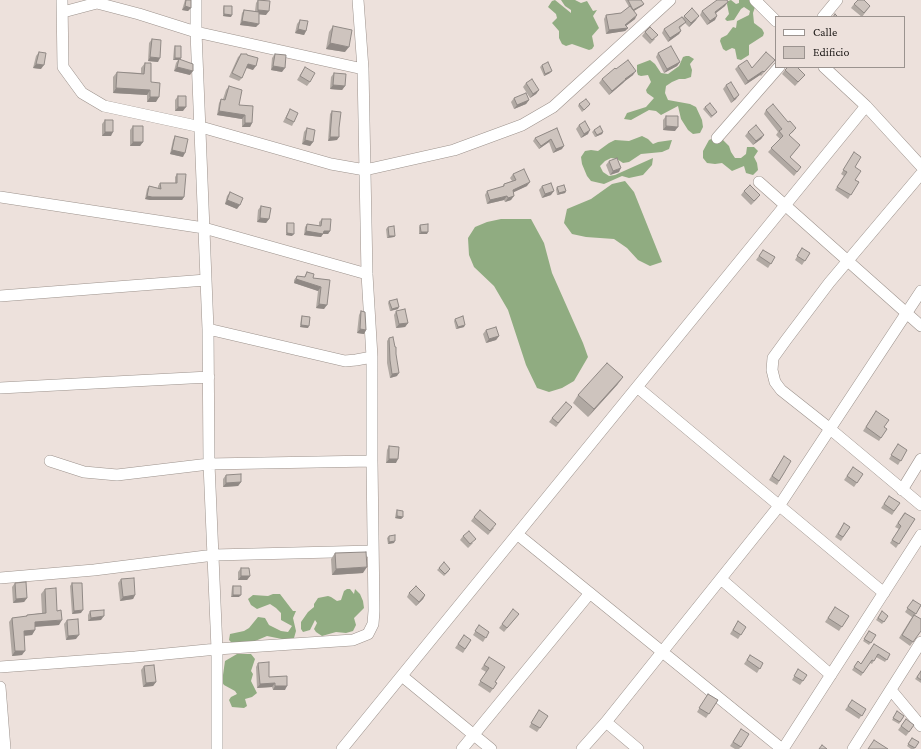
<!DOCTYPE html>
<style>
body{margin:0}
#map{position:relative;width:921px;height:749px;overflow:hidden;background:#ede1dc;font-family:"Crimson Pro",serif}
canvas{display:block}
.legend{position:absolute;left:775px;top:16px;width:130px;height:52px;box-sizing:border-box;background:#ede1dc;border:1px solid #9b938f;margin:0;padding:5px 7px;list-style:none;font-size:12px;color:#211d1b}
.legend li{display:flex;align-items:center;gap:8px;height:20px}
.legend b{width:20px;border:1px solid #9b938f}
</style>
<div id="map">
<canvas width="921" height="749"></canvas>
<ul class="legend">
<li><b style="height:5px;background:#fff"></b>Calle</li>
<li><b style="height:11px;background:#cec4be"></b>Edificio</li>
</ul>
</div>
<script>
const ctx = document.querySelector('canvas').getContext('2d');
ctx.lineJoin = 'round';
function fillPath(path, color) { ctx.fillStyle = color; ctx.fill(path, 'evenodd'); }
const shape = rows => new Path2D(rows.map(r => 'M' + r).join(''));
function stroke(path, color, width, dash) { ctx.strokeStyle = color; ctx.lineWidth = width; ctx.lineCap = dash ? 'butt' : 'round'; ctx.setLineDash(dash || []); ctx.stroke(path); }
fillPath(shape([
 [555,0,571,13,571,10,565,6,561,0,575,0,581,3,587,1,593,11,597,10,593,16,599,28,592,36,594,46,592,49,589,50,572,44,566,46,562,44,559,38,559,31,552,23,557,18,556,14,548,7,552,1],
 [731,0,736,4,739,3,739,0,751,0,755,7,753,13,754,23,762,29,764,33,763,36,749,45,749,55,741,60,737,59,735,49,732,48,726,51,723,49,720,41,721,38,727,35,733,27,736,28,737,21,749,15,750,11,744,7,741,9,734,20,727,21,725,19,729,14,727,4,728,1],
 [686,56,689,56,694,59,690,64,692,70,691,77,685,79,679,79,672,82,666,86,665,93,668,100,690,104,696,107,702,120,703,127,700,133,693,134,688,130,681,119,678,106,661,115,656,111,649,110,631,120,624,119,627,113,646,107,654,98,647,93,646,90,651,82,648,75,641,76,638,75,637,72,637,65,650,60,655,64,661,73,668,74,679,66,683,57],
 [642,136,648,139,653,144,658,142,672,140,669,149,662,152,641,154,629,162,623,163,617,159,611,158,605,161,600,166,603,172,609,176,615,175,653,158,652,165,643,175,629,178,622,176,604,184,591,181,587,176,582,164,581,157,585,151,591,150,598,151,609,143,615,140,629,141],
 [716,137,723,140,729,146,731,152,735,158,741,158,746,154,747,147,754,147,758,151,754,157,757,163,758,170,753,175,746,173,744,166,732,171,722,163,715,164,707,163,703,158,703,151,709,140],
 [625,181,634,192,662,262,650,266,638,260,627,248,614,239,586,237,572,234,564,223,567,209,591,199,612,184],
 [501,219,531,219,544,243,552,273,583,343,588,357,574,381,562,388,549,392,537,388,526,365,508,310,494,286,474,267,469,255,468,238,475,227,487,222],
 [347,589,350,589,354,594,355,589,360,594,363,601,364,608,354,618,356,625,353,631,346,633,336,632,322,636,316,632,314,629,317,623,315,620,310,630,303,632,301,629,301,622,308,612,314,607,314,604,318,598,328,596,331,597,337,601,341,600,344,591],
 [273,594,280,594,293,611,296,611,293,618,296,631,294,638,287,640,267,636,241,647,235,646,229,640,230,634,244,631,249,628,258,617,265,618,269,625,281,631,288,632,292,626,281,620,281,613,276,608,270,604,257,609,251,605,248,599,253,595,268,596],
 [237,654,251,654,255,659,251,671,253,674,251,681,257,693,252,697,245,699,247,706,244,708,232,707,229,700,231,697,237,694,235,691,224,685,222,682,225,661]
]), '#90ac81');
const minor = shape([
 [62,0,63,67,82,93,104,106,201,127,331,164,365,170,454,150,522,125,553,107,670,0],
 [196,0,196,32,208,329,209,464,217,649,217,749],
 [755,0,776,21],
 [63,12,97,3,139,14,196,32,363,69],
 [823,17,837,0],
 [824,67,866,106,921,166],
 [717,138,779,67],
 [921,174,829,283,786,340,773,358,772,370,775,382,781,390,829,428,921,505],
 [759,182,921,326],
 [0,197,204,228,367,274],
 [0,296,206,280],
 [208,329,345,361,356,360,372,357],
 [637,387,884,593],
 [0,388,209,377],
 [50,461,84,472,117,475,209,464,372,461],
 [902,490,921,459],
 [517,534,782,749],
 [0,578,94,570,214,555,373,551],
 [721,579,831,675],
 [0,667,135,657,217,649,353,640,368,634,373,624,374,611,372,461,372,357,367,274,363,69,358,0],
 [402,676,491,749],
 [0,687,5,749],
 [891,690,921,726],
 [606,722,638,749],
 [342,749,866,106],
 [462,749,590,593],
 [582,749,606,722,779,506,921,291],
 [783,749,921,535],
 [853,749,921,642]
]);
stroke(minor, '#9c928c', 12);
stroke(minor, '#fff', 11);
fillPath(shape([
 [185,0,191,0,188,11,182,10],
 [258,0,264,0,266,15,259,14,256,27,240,25,242,13,244,10,255,11,256,3],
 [625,0,636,0,644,4,642,6,634,11,635,19,626,26,628,28,625,31,606,34,604,19,606,15,621,13,629,7],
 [854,4,870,6,862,17,851,8],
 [224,6,231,17,223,16,223,8],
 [725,6,716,13,715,20,707,25,700,15,702,11],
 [684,16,696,20,689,27,685,23,680,28,681,31,679,34,668,42,662,33,664,29,683,18],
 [300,20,306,31,304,35,295,33,297,24],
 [333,26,345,52,326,49,329,32],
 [645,32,655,39,650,44,642,36],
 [152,39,158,62,148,61,149,43],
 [175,46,181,58,180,60,190,75,174,71,176,63,178,60,173,60,174,48],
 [39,52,41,69,33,68,36,56],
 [658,53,680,62,677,66,664,73,656,57],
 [241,54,247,55,253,70,246,68,242,78,239,81,229,77,238,57],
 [275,54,282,72,271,70,272,58],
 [775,60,761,76,760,75,745,85,735,69,738,66,752,68],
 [145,63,156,102,147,102,147,95,113,93,113,77,117,72,141,73,141,68],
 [542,65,550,73,544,76,540,67],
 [305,67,310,82,307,86,297,80],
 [616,69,633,75,625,81,623,83,609,95,599,83,602,79],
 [785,70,805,75,795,86,782,74],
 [334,73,345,86,342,90,330,89,331,77],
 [526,83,539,90,536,94,530,98,523,87],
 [726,85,736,99,731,103,723,89],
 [229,86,239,105,252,123,250,127,242,127,242,119,217,115,219,103,221,99,223,99,226,90],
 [178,96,183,111,175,111,175,100],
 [514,98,529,100,526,104,514,109,511,102],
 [579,104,590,104,589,106,582,112,578,106],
 [705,107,717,112,711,118,703,109],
 [290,109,294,122,292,126,283,122],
 [766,110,788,122,796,128,793,132,789,135,798,148,790,157,801,167,794,176,768,152,780,139,776,135,778,132,764,114],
 [332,111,337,140,328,141,330,114],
 [666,116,675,131,663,130,663,120],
 [105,120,111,136,102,136,102,124],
 [579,125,588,134,581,138,576,129],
 [133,126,143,142,140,146,130,146,130,130],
 [307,128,313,142,310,146,302,144,304,132],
 [557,128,562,149,553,153,549,142,539,149,533,141,535,138],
 [594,130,603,132,602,134,595,137,592,132],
 [748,132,764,135,761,139,753,145,745,136],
 [175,136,183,157,170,154,173,140],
 [854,152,855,180,859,182,848,199,835,190,844,176,841,174],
 [609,161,619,172,610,175,606,165],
 [177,174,184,197,182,200,150,200,145,199,147,189,149,186,158,188,158,186,160,183,175,183,175,177],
 [513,174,527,186,513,192,511,200,505,202,504,200,487,204,485,195,487,191,502,187,504,184,512,181,510,178],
 [542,186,551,195,542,198,539,190],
 [557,187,566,191,565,193,557,195,556,189],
 [744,191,760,195,757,199,751,205,741,195],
 [230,192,237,209,225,204,227,196],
 [261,206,269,219,266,223,257,222,258,210],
 [322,219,330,231,328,234,323,234,321,237,304,235,305,227,307,224,319,226,319,222],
 [287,223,292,236,286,235,286,225],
 [420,225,427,234,419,234,419,227],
 [388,227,395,236,394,237,387,238,386,229],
 [802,248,810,253,802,265,795,260],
 [763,250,775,257,768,268,756,260],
 [307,272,313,278,330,280,324,309,316,308,318,291,294,283,294,280,297,276,304,277],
 [389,301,398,309,390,311,388,303],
 [361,311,366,330,364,334,357,333,359,315],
 [396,311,408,323,405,327,396,328,394,315],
 [302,316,308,328,300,327,301,318],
 [455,319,464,327,456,329,454,321],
 [486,330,499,336,496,340,486,343,483,334],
 [389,338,396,354,397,376,390,378,387,363,387,341],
 [623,377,617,385,588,417,573,403,578,395],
 [572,407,556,427,549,422,552,418],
 [876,411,884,427,887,429,879,441,863,431],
 [898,444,907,450,898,465,889,459],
 [389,446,396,463,386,463,387,450],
 [784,456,784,473,777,485,769,480],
 [853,467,863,474,854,487,844,480],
 [226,475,241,482,238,486,223,487,223,479],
 [889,496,900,503,892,515,881,508],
 [397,510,403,517,401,519,395,518,396,512],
 [904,513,915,519,896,548,890,543,899,529,895,527],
 [474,517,494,528,488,535,471,521],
 [844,523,850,527,841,541,835,537],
 [389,536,394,543,388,544,387,538],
 [463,536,473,543,468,548,460,540],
 [335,553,363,573,332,575,331,559],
 [241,568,250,576,247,580,238,580,238,572],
 [439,568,449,571,444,576,437,570],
 [121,579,135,595,133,599,120,601,118,583],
 [15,583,27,598,24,602,13,603,12,587],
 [72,583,81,613,72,614,70,586],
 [233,586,239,597,231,597,232,587],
 [45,589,59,625,35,627,35,630,32,635,24,636,22,655,12,656,9,622,12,618,25,617,27,615,42,613,41,594],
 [409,593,425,595,423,599,416,606,407,597],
 [913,600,921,606,915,615,921,631,910,646,899,638,912,617,905,612],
 [835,607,849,616,839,631,825,622],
 [90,611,101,620,88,621,88,615],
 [882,611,888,616,882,624,876,620],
 [519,614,504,632,499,628,502,624],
 [67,620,76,639,66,640,64,624],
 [738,621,746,627,738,639,730,634],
 [479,625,489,632,483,642,473,635],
 [869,631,876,635,869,645,863,641],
 [464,635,471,640,463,653,455,648],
 [874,644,890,654,885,662,876,657,872,664,870,663,861,676,852,670,858,661,861,664],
 [750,655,763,663,757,673,744,664],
 [489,657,495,682,497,683,490,693,478,685,486,672,481,669],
 [258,663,269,677,285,690,273,690,272,687,257,688,256,667],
 [144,666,156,682,153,686,143,687,141,670],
 [798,669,807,675,800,685,792,680],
 [921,671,921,683,915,679],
 [708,694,718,700,706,718,697,712],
 [852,700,866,709,859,719,845,710],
 [539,710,548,716,537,732,529,727],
 [897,711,904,716,899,724,892,720],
 [906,719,909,732,906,736,898,730],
 [741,729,741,747,739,749,735,749,730,746],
 [912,738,919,742,914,749,911,749,907,746]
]), '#b1a9a3');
fillPath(shape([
 [728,2,725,6,712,16,715,12],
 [644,4,642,6,632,12,633,10],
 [185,6,191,8,188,11,182,10],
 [258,10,269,11,266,15,255,14],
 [224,14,232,15,231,17,223,16],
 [637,15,635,19,623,28,628,28,625,31,606,34,609,30,625,25],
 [699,16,696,20,689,27,691,23],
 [717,16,715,20,707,25,710,21],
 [242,21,259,24,256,27,240,25],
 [298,29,306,31,304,35,295,33],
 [681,31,679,34,668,42,670,38],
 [330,43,349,47,345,52,326,49],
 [150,57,160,58,158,62,148,61],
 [175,58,181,58,179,60,173,60],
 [680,62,677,66,664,73,667,69],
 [36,64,44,65,41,69,33,68],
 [248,64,256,66,253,70,245,67],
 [273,66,285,68,282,72,271,70],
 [177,67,193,71,190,75,174,71],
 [552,71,550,73,544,76,545,74],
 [636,71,633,75,625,81,623,83,609,95,612,91,625,79],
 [763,71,760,75,745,85,748,81],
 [333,85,345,86,342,90,330,89],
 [116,88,150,90,147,95,113,93],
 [539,90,536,94,530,98,533,94],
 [739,95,736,99,731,103,734,99],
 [150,97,159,97,156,102,147,102],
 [529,100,526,104,514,109,517,105],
 [178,107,186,107,183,111,175,111],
 [219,111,245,115,242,119,217,115],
 [245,123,252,123,250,127,242,127],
 [666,126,678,127,675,131,663,130],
 [590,130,588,134,581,138,584,134],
 [105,132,113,132,111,136,102,136],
 [603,132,602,134,595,137,597,135],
 [764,135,761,139,753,145,756,141],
 [330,137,339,137,337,140,328,141],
 [551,139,549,142,539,149,541,146],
 [305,140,313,142,310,146,302,144],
 [133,142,143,142,140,146,130,146],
 [564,146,562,149,553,153,556,149],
 [172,150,185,153,183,157,170,154],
 [621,168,619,172,610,175,613,171],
 [530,182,527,186,510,194,513,190],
 [554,191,551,195,542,198,545,194],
 [566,191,565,193,557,195,559,193],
 [147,196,184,197,182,200,150,200,145,199],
 [507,196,504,200,487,204,490,200],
 [514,196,511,200,505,202,508,198],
 [227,200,240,205,237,209,225,204],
 [260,218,269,219,266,223,257,222],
 [306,231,330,231,328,234,323,234,321,237,304,235],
 [421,232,428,232,427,234,419,234],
 [287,233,294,234,292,236,286,235],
 [389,236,395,236,394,237,387,238],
 [296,279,321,287,318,291,294,283],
 [319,304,327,305,324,309,316,308],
 [399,307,398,309,390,311,392,309],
 [408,323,405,327,396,328,399,324],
 [301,325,309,326,308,328,300,327],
 [465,325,464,327,456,329,458,327],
 [360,329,366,330,364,334,357,333],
 [499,336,496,340,486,343,489,339],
 [399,373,397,376,390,378,392,374],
 [623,377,617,385,588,417,594,409],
 [389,459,398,459,396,463,386,463],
 [241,482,238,486,223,487,226,483],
 [397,516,403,517,401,519,395,518],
 [395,541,394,543,388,544,389,542],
 [367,567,363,573,332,575,336,569],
 [241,576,250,576,247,580,238,580],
 [135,595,133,599,120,601,123,597],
 [233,595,241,595,239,597,231,597],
 [425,595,423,599,416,606,419,602],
 [27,598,24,602,13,603,16,599],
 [83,610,81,613,72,614,74,611],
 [104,616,101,620,88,621,91,618],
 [62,620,59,625,31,627,35,622],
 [35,630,32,635,20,636,24,631],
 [79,635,76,639,66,640,68,636],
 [15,651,25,651,22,655,12,656],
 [156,682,153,686,143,687,146,683],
 [275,683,272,687,257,688,260,684],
 [275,686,287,686,285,690,273,690]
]), '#908985');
const building = shape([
 [186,0,191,0,191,8,185,6,186,0],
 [258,0,270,1,269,11,258,10,258,0],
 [628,0,641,0,644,4,633,10,628,0],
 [717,0,727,0,728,2,715,12,717,16,710,21,702,11,717,0],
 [858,0,864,0,870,6,864,13,854,4,858,0],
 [224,6,232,6,232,15,224,14,224,6],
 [630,6,637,15,625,25,628,28,609,30,606,15,621,13,630,6],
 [692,8,699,16,691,23,684,16,692,8],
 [244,10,259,12,259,24,242,21,244,10],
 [835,14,838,17,833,17,835,14],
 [682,17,686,22,679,27,681,31,670,38,664,29,682,17],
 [300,20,308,21,306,31,298,29,300,20],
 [333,26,352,30,349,47,330,43,333,26],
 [650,27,658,35,652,40,645,32,650,27],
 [152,39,161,40,160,58,150,57,152,39],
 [175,46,181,46,181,58,175,58,175,46],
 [671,46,680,62,667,69,658,53,671,46],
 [39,52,46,53,44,65,36,64,39,52],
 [766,52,775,60,764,72,763,71,748,81,738,66,747,60,752,68,766,52],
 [241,54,247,54,247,55,258,58,256,66,248,64,242,78,232,73,241,54],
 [275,54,286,55,285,68,273,66,275,54],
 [179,59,193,64,193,71,177,67,179,59],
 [628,60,636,71,625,79,626,79,612,91,602,79,615,68,616,69,628,60],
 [548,62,552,71,545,74,542,65,548,62],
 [145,63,151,63,151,82,160,83,159,97,150,97,150,90,116,88,117,72,144,74,145,63],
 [305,67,315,73,310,82,300,76,305,67],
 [788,67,797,67,805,75,798,82,785,70,788,67],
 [334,73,346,74,345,86,333,85,334,73],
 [532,79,539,90,533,94,526,83,532,79],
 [731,82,739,95,734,99,726,85,731,82],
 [229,86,242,90,239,105,253,106,252,123,245,123,245,115,219,111,221,99,225,100,229,86],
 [526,93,529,100,517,105,514,98,526,93],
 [178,96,186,96,186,107,178,107,178,96],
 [586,99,590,104,584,110,579,104,586,99],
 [710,103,717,112,712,116,705,107,710,103],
 [773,104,788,122,790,121,796,128,789,135,800,145,790,157,801,167,797,172,771,148,783,136,779,131,782,129,766,110,773,104],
 [290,109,298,113,294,122,286,118,290,109],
 [332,111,341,112,339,128,339,137,330,137,332,111],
 [666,116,678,116,678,127,666,126,666,116],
 [105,120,113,120,113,132,105,132,105,120],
 [585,121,590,130,584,134,579,125,585,121],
 [756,125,764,135,756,141,748,132,756,125],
 [133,126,143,126,143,142,133,142,133,126],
 [600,126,603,132,597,135,594,130,600,126],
 [307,128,315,130,313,142,305,140,307,128],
 [557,128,564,146,556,149,551,139,541,146,535,138,557,128],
 [175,136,188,139,185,153,172,150,175,136],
 [854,152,861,157,855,167,861,171,855,180,859,182,851,195,837,187,847,172,843,170,854,152],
 [617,158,621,168,613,171,609,161,617,158],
 [524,169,530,182,513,190,514,196,508,198,507,196,490,200,487,191,504,186,504,184,516,180,513,174,524,169],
 [177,174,186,174,184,197,152,197,147,196,149,186,161,189,160,183,177,183,177,174],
 [551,183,554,191,545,194,542,186,551,183],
 [564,185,566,191,559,193,557,187,564,185],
 [750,185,760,195,754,201,744,191,750,185],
 [230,192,243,198,240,205,227,200,230,192],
 [261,206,271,208,269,219,260,218,261,206],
 [322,219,331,219,330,231,324,231,323,234,306,231,307,224,321,226,322,219],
 [287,223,294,223,294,234,287,233,287,223],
 [428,224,428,232,421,232,420,225,428,224],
 [394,226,395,236,389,236,388,227,394,226],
 [802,248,810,253,805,261,797,256,802,248],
 [763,250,775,257,771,264,759,256,763,250],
 [307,272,314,274,313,278,330,280,327,305,319,304,321,287,296,279,297,276,305,277,307,272],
 [397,299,399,307,392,309,389,301,397,299],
 [405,309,408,323,399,324,396,311,405,309],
 [361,311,365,312,366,330,360,329,361,311],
 [302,316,310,317,309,326,301,325,302,316],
 [463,316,465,325,458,327,455,319,463,316],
 [496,327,499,336,489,339,486,330,496,327],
 [393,337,395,347,396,347,396,354,399,373,392,374,390,360,389,338,393,337],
 [607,363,623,377,594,409,578,395,607,363],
 [566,402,572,407,558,423,552,418,566,402],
 [876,411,889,420,884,427,887,429,881,438,866,427,876,411],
 [898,444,907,450,901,461,891,455,898,444],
 [389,446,399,447,398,459,389,459,389,446],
 [784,456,791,461,784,473,779,481,772,476,784,456],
 [853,467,863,474,857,483,847,476,853,467],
 [241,474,241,482,226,483,226,475,241,474],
 [889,496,900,503,894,511,884,504,889,496],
 [397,510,403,511,403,517,397,516,397,510],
 [480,510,496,524,490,531,474,517,480,510],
 [905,513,915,519,899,544,892,540,901,526,898,523,905,513],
 [844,523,850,527,843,537,838,534,844,523],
 [469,531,476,539,470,544,463,536,469,531],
 [395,535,395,541,389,542,389,536,395,535],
 [366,552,367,567,336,569,335,553,366,552],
 [444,562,450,569,445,574,439,568,444,562],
 [241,568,249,568,250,576,241,576,241,568],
 [134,578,135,595,123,597,121,579,134,578],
 [26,582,27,598,16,599,15,583,26,582],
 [72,583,82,583,83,610,74,611,72,583],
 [233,586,241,586,241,595,233,595,233,586],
 [416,586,425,595,419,602,409,593,416,586],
 [56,588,57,611,61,610,62,620,35,622,35,630,24,631,25,651,15,651,12,618,27,616,27,615,46,613,45,589,56,588],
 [913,600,921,605,916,614,907,608,913,600],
 [835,607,849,616,842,627,828,618,835,607],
 [513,609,519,614,507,628,502,624,513,609],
 [104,610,104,616,91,618,90,611,104,610],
 [882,611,888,616,884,622,878,618,882,611],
 [914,615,921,619,921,631,913,642,902,635,914,615],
 [78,619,79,635,68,636,67,620,78,619],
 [738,621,746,627,741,635,733,630,738,621],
 [479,625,489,632,486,638,475,631,479,625],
 [869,631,876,635,871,643,864,639,869,631],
 [464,635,471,640,465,649,458,644,464,635],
 [874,644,890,654,887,660,878,654,874,661,872,660,863,673,854,667,858,661,861,664,874,644],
 [750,655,763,663,760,669,747,660,750,655],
 [489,657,505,667,495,682,497,683,493,689,480,681,489,668,484,665,489,657],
 [269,662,269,677,287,676,287,686,275,686,275,683,260,684,258,663,269,662],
 [154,665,156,682,146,683,144,666,154,665],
 [798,669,807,675,803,681,794,676,798,669],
 [921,671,921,680,917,677,921,671],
 [708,694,718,700,709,714,699,708,708,694],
 [852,700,866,709,862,716,848,706,852,700],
 [539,710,548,716,540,728,531,723,539,710],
 [897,711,904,716,900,722,893,718,897,711],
 [906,719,914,725,909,732,901,726,906,719],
 [741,729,749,734,741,747,733,742,741,729],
 [912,738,919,742,915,748,908,744,912,738],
 [874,740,888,749,868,749,874,740],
 [822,745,827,749,819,749,822,745]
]);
fillPath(building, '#cec4be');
stroke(building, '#908985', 1);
</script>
